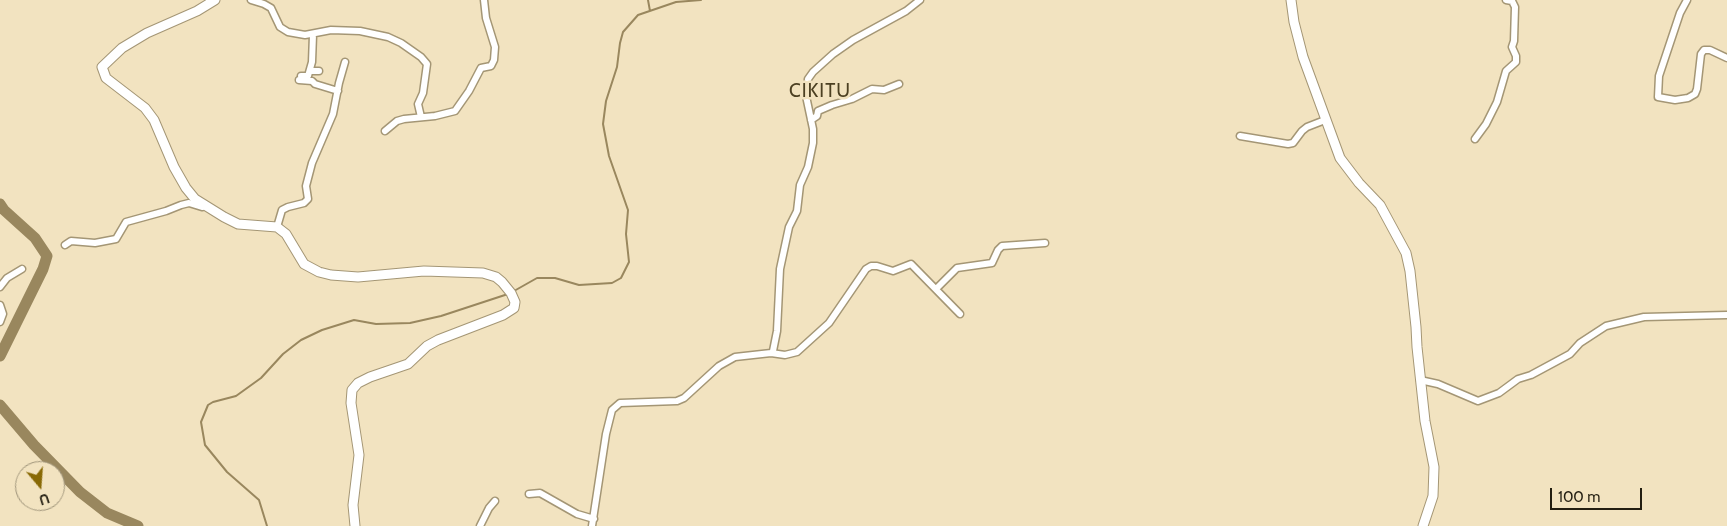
<!DOCTYPE html>
<style>
body{margin:0}
#map{position:relative;width:1727px;height:526px;overflow:hidden;background:#f2e3c0;font-family:Cabin,sans-serif}
canvas{display:block}
.north{position:absolute;left:15px;top:461px;width:50px;height:50px;box-sizing:border-box;background:#f2e3c0;border:1px solid #9f947a;border-radius:50%;rotate:162deg;font-size:14px;font-weight:700;line-height:20px;text-align:center;color:#231e11}
.north::after{content:'';display:block;margin:auto;width:18px;height:22px;background:#886905;clip-path:polygon(50% 0,100% 100%,50% 72%,0 100%)}
.scale{position:absolute;left:1550px;top:488px;width:92px;height:22px;box-sizing:border-box;border:2px solid #231e11;border-top:0;padding-left:6px;font-size:15px;line-height:18px;white-space:nowrap;color:#231e11;-webkit-text-stroke:4px #f2e3c0;paint-order:stroke}
</style>
<div id="map">
<canvas width="1727" height="526"></canvas>
<div class="north">U</div>
<div class="scale">100 m</div>
</div>
<script>
const ctx = document.querySelector('canvas').getContext('2d');
ctx.lineJoin = 'round';
const shape = rows => new Path2D(rows.map(r => 'M' + r).join(''));
function stroke(path, color, width, dash) { ctx.strokeStyle = color; ctx.lineWidth = width; ctx.lineCap = dash ? 'butt' : 'round'; ctx.setLineDash(dash || []); ctx.stroke(path); }
function label(font, color, halo, rows, align = 'center') {
  ctx.font = font + ' Cabin,sans-serif'; ctx.lineWidth = 5; ctx.setLineDash([]); ctx.textBaseline = 'middle'; ctx.strokeStyle = halo; ctx.fillStyle = color; for (const [text, x, y, turn = 0] of rows) {
    ctx.save(); ctx.translate(x, y); ctx.rotate((+turn || 0) * Math.PI / 180); ctx.textAlign = isNaN(turn) ? turn : align; if (halo) ctx.strokeText(text, 0, 0); ctx.fillText(text, 0, 0); ctx.restore();
  }
}
stroke(shape([
 [648,0,650,11],
 [514,291,537,278,555,278,579,285,612,283,621,278,629,262,626,234,628,210,609,156,603,124,606,101,617,67,620,43,623,32,638,15,676,2,701,0],
 [267,526,259,500,227,472,205,445,201,422,208,405,213,402,236,396,261,378,283,354,301,340,322,330,354,320,376,324,410,323,441,316,508,294]
]), '#99875e', 2);
stroke(shape([
 [0,204,4,210,35,238,47,256,43,269,0,356],
 [0,405,34,445,80,492,107,513,138,526]
]), '#99875e', 11);
const street = shape([
 [251,0,264,4,271,8,280,27,288,32,305,35,331,30,360,31,388,37,401,43,421,57,427,64,423,93,418,104,421,117],
 [1687,0,1680,13,1659,76,1658,97,1675,100,1688,98,1695,94,1697,89,1701,54,1704,50,1710,50,1727,58],
 [310,71,319,71],
 [301,76,308,76,312,62,313,35],
 [299,80,312,81,315,84,338,91],
 [811,120,817,116,818,111,832,105,852,99,872,89,884,90,899,84],
 [385,131,397,121,404,119,435,116,455,111,469,91,481,68,491,66,494,60,495,47,486,18,484,0],
 [1240,136,1288,144,1293,143,1302,131,1307,127,1325,120],
 [1475,139,1486,124,1497,102,1506,71,1516,62,1516,56,1512,47,1514,41,1515,7,1512,1,1506,0],
 [277,227,282,210,288,207,304,203,308,199,306,186,312,163,333,114,339,83,345,62],
 [65,245,71,241,95,243,116,239,126,222,166,211,181,205,189,203,202,207],
 [0,287,7,278,22,269],
 [936,289,957,268,992,263,998,250,1002,246,1045,243],
 [0,305,3,314,0,322],
 [771,353,773,351,777,331,780,269,789,227,797,211,800,185,808,167,813,143,813,129,806,96,808,79,813,72,833,54,853,40,906,11,920,0],
 [1420,380,1438,384,1478,401,1499,393,1518,379,1531,375,1570,354,1580,343,1606,326,1644,317,1727,315],
 [529,494,540,493,577,514,594,519],
 [480,526,489,508,495,501],
 [592,526,606,434,612,410,620,403,677,401,684,398,719,366,735,357,771,353,785,355,797,352,829,323,866,269,871,266,877,266,893,271,911,264,960,314]
]);
const secondary = shape([
 [215,0,197,11,147,33,122,48,102,67,106,78,145,108,154,120,174,167,186,188,195,199,224,217,238,224,277,227,286,234,304,264,319,272,331,275,358,277,424,271,483,273,496,277,502,282,511,293,515,302,514,308,503,315,438,340,427,346,408,364,370,377,358,383,352,390,351,403,359,455,353,505,355,526],
 [1291,0,1294,22,1303,57,1340,158,1359,183,1380,205,1406,253,1410,271,1416,327,1417,347,1425,421,1434,467,1433,496,1423,526]
]);
stroke(street, '#a49675', 9);
stroke(secondary, '#a49675', 11);
stroke(street, '#fff', 6);
stroke(secondary, '#fff', 9);
ctx.letterSpacing = '1px';
label('19px', '#4c4022', '#f2e3c0', [
 ["CIKITU",820,91]
]);
ctx.letterSpacing = '0px';
</script>
